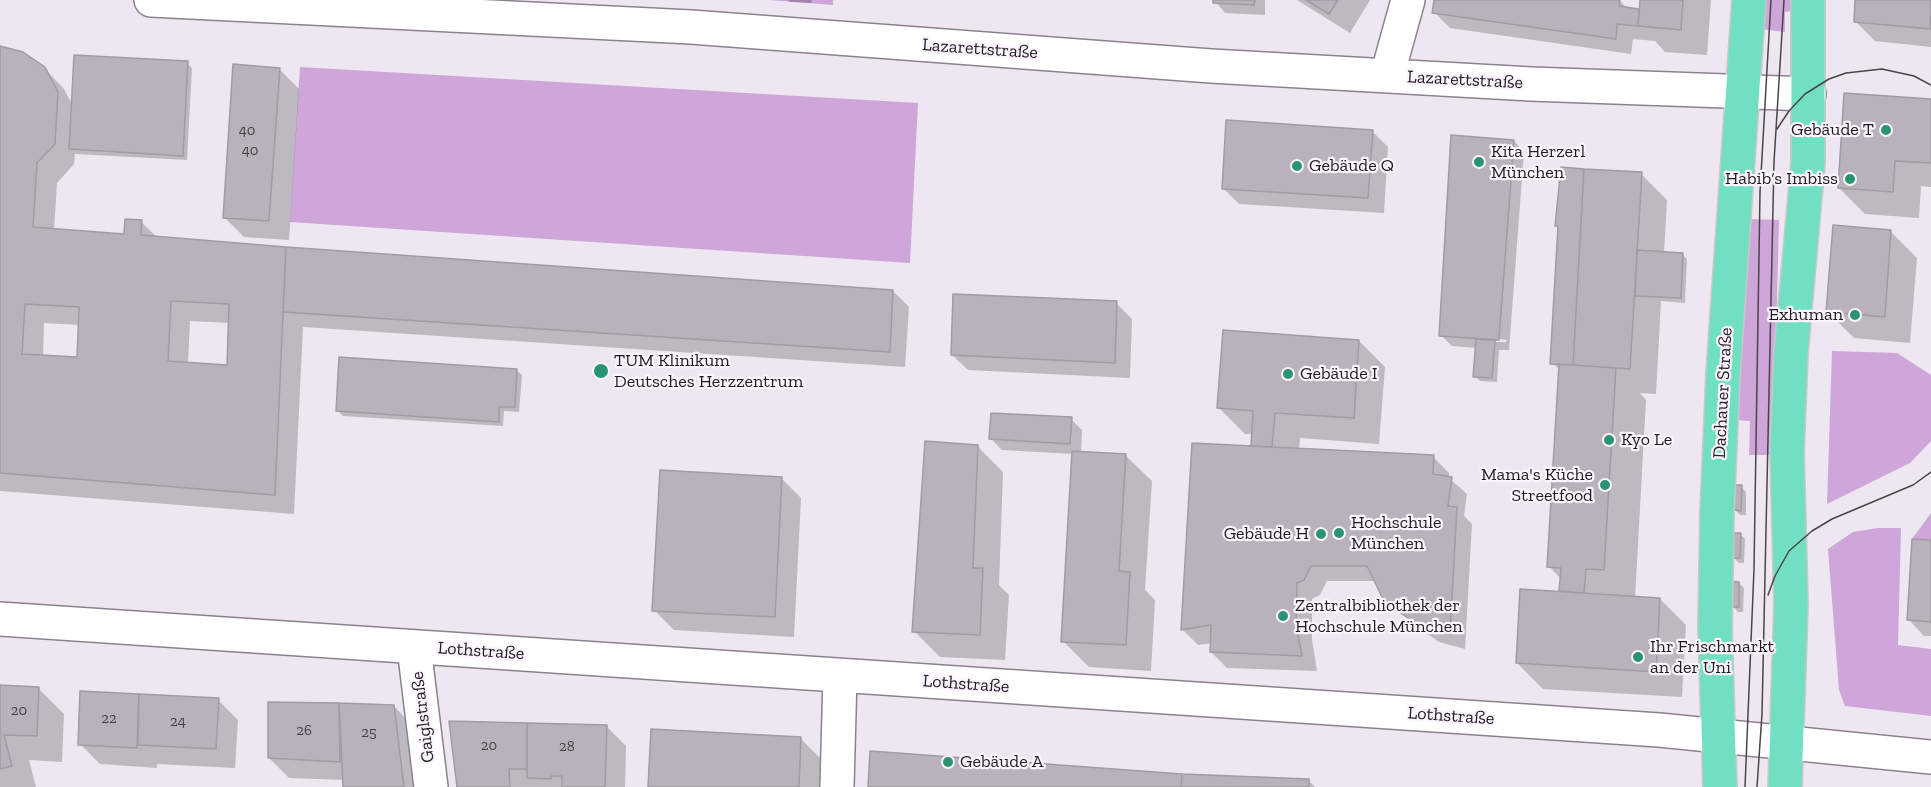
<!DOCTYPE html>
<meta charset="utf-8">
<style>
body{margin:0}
canvas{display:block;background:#eee6f0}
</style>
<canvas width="1931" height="787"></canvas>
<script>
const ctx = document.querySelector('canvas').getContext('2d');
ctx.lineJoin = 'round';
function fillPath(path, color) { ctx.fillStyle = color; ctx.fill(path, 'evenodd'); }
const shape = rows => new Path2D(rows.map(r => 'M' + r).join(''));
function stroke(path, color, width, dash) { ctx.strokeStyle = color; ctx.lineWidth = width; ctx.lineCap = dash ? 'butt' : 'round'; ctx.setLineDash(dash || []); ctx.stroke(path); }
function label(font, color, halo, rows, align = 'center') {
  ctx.font = font + ' "Zilla Slab",serif'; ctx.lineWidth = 4.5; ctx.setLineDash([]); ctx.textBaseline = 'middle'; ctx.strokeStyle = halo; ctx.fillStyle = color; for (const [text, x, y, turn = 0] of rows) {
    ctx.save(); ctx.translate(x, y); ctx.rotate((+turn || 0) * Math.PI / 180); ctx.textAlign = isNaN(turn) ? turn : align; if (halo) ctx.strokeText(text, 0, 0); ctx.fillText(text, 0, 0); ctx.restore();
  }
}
fillPath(shape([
 [769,0,833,0,833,5],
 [1763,0,1791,0,1792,11,1785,12,1785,32,1761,29],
 [300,67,918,103,910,263,290,222],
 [1749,219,1779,220,1773,455,1749,455,1750,421,1735,420],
 [1832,351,1897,353,1931,375,1931,441,1910,463,1827,504],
 [1931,513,1931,540,1912,539],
 [1878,528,1901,528,1898,645,1931,649,1931,716,1845,706,1839,690,1828,549,1853,532]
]), '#cea6da');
fillPath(shape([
 [787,0,812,0,811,3,790,2],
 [1214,0,1265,0,1265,15,1225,13],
 [1297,0,1370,0,1350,33],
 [1436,0,1619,0,1628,9,1640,11,1641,0,1711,0,1707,55,1665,52,1655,41,1633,39,1631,54,1450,28,1434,12],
 [1856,0,1931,0,1931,47,1875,41,1855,21],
 [0,48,44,68,64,89,73,106,187,63,192,68,187,160,75,154,74,164,57,183,54,230,125,236,141,222,158,238,893,291,909,307,905,367,303,327,294,514,0,491],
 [190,321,230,323,228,366,188,364],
 [44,323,80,325,78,359,43,357],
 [279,69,299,89,289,240,244,237,224,217],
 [1931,101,1931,187,1921,186,1919,218,1865,214,1839,188],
 [1372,131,1388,147,1384,213,1239,204,1223,188],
 [1514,141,1524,152,1509,350,1499,350,1497,382,1480,381,1475,376,1477,348,1452,346,1441,335],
 [1491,338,1507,340,1506,342,1495,342],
 [1641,174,1667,200,1664,253,1682,254,1687,259,1685,303,1661,301,1656,394,1640,393,1646,400,1635,598,1660,599,1686,625,1682,697,1543,689,1517,663,1563,593,1561,591,1561,579,1549,566,1560,369,1551,363,1559,227,1557,225],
 [1891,232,1917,258,1910,343,1854,338,1828,312],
 [1116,303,1132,319,1130,378,968,370,952,355],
 [1359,341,1385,367,1379,444,1300,438,1299,450,1433,457,1449,473,1449,478,1467,494,1464,516,1472,524,1465,649,1439,642,1416,626,1383,596,1376,581,1327,581,1320,595,1312,599,1312,640,1317,671,1227,668,1211,652,1212,643,1198,645,1182,629,1254,447,1253,434,1245,434,1219,408],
 [516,370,522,375,519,412,504,411,503,426,343,416,338,411],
 [1071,419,1082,430,1081,453,1125,455,1152,481,1145,590,1155,600,1151,671,1089,667,1063,641,1073,454,1002,450,991,439],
 [977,446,1003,472,999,585,1009,595,1005,660,940,657,914,631],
 [781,478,801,498,794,637,674,630,654,610],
 [1741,487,1746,492,1746,515,1740,515,1735,510],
 [1740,534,1745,539,1744,563,1739,563,1734,558],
 [1931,541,1931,636,1924,636,1909,620],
 [1739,583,1744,588,1743,612,1738,612,1733,606],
 [0,686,38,688,64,714,62,762,29,760,36,787,0,787],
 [82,693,218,700,238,720,235,768,157,764,157,768,100,764,80,744],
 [270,703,394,706,409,722,417,787,345,787,345,780,289,778,269,758],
 [606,726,626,746,625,787,458,787],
 [801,739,821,759,819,787,649,787],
 [1182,775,1308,780,1315,787,869,787]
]), '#0003');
const building = shape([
 [1213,0,1255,0,1254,5,1213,3,1213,0],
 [1306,0,1338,0,1329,14,1306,0],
 [1434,0,1620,0,1619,6,1639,9,1638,26,1617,24,1616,39,1432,13,1434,0],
 [1640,0,1683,0,1681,30,1638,26,1640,0],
 [1855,0,1931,0,1930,29,1854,22,1855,0],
 [0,46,23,52,45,67,58,92,55,144,37,163,33,227,124,234,125,219,142,220,141,235,286,247,275,495,0,473,0,46],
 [171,301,229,304,227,365,168,361,171,301],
 [25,304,79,307,77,357,22,354,25,304],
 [74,55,188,61,183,156,69,149,74,55],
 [233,64,280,68,269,221,223,218,233,64],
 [1844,93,1931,99,1931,163,1895,161,1893,192,1838,188,1844,93],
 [1226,120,1373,130,1368,198,1222,189,1226,120],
 [1451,135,1514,140,1499,340,1439,336,1451,135],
 [1561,167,1584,169,1573,365,1550,364,1558,226,1555,226,1561,167],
 [1584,169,1642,172,1630,369,1573,365,1584,169],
 [1833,225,1891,230,1885,317,1826,312,1833,225],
 [286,247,893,290,890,352,283,312,286,247],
 [1637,250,1683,253,1681,298,1635,296,1637,250],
 [953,294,1117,301,1115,363,951,355,953,294],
 [1223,330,1359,340,1354,418,1275,413,1272,447,1251,446,1253,411,1217,408,1223,330],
 [1476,339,1495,340,1492,378,1473,377,1476,339],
 [339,357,517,369,515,407,499,407,499,422,336,411,339,357],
 [1559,364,1616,368,1604,570,1586,569,1584,593,1559,591,1561,568,1547,567,1559,364],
 [991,413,1072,417,1070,444,989,439,991,413],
 [925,441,978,445,973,568,983,568,980,635,912,632,925,441],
 [1192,443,1434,455,1433,474,1452,477,1448,506,1457,507,1450,634,1421,627,1398,611,1382,597,1367,566,1311,566,1304,580,1297,583,1296,623,1302,656,1210,652,1211,625,1181,630,1192,443],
 [1072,451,1126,454,1119,571,1130,572,1126,645,1061,642,1072,451],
 [660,470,782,477,775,617,652,611,660,470],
 [1735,485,1742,485,1741,511,1734,510,1735,485],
 [1734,533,1741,533,1740,558,1733,558,1734,533],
 [1912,539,1931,540,1931,622,1907,620,1912,539],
 [1732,581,1739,582,1739,607,1731,607,1732,581],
 [1520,589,1660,598,1656,672,1516,663,1520,589],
 [0,685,39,687,37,736,4,735,12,766,0,769,0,685],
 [80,691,139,694,137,748,78,745,80,691],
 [139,694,219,698,216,749,138,745,139,694],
 [268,702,339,703,340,762,268,758,268,702],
 [339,703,394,705,404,787,343,787,339,703],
 [449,721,527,723,527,769,509,769,510,787,457,787,449,721],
 [527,723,607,725,605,787,562,787,562,776,551,776,551,779,527,778,527,723],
 [651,729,801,737,799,787,648,787,651,729],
 [870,751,1182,774,1181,787,868,787,870,751],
 [1182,774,1309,779,1309,787,1181,787,1182,774]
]);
fillPath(building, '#b9b1bb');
stroke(building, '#a29aa4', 1.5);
const minor = shape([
 [151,0,691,27,1211,66,1531,84,1809,94],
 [1387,76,1408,0],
 [0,619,1659,730,1931,757],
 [414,647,431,787],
 [837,787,840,676]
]);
const major = shape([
 [1720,787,1715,629,1717,513,1723,374,1749,0],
 [1785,787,1791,604,1787,451,1791,353,1808,163,1808,0]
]);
stroke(minor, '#8a838d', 36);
stroke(major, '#c9c9c9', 36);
stroke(minor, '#fff', 33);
stroke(major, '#71dfc1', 33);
stroke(shape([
 [1777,129,1789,111,1805,94,1829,79,1846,73,1882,69,1914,76,1931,85],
 [1768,595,1775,576,1789,551,1812,531,1832,519,1913,485,1931,472],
 [1745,787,1754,569,1760,192,1771,0],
 [1757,787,1762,714,1774,162,1784,0]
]), '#494549', 1.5);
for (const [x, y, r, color] of [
 [1886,130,6,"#2a9372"],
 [1479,162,6,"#2a9372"],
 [1297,166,6,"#2a9372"],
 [1850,179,6,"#2a9372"],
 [1855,315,6,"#2a9372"],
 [601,371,8,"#2a9372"],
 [1288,374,6,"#2a9372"],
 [1609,440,6,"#2a9372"],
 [1605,485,6,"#2a9372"],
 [1339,533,6,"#2a9372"],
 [1321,534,6,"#2a9372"],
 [1283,616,6,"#2a9372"],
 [1638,657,6,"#2a9372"],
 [948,762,6,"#2a9372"]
]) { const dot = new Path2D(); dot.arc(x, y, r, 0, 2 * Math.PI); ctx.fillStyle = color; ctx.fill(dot); stroke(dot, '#fbf3fe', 2); }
label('15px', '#464146', null, [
 ["40",247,131],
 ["40",250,151],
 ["20",19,711],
 ["22",109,719],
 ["24",178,722],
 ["26",304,731],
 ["25",369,733],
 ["20",489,746],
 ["28",567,747]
]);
label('18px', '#1f1c1f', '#fbf3fe', [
 ["Lazarettstraße",980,49,4],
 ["Lazarettstraße",1465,80,3],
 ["Dachauer Straße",1723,393,-87],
 ["Lothstraße",481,651,4],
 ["Lothstraße",966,684,4],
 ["Lothstraße",1451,716,4],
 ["Gaiglstraße",423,717,-97]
]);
label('18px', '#1f1c1f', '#fbf3fe', [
 ["Gebäude T",1874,130,"right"],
 ["Kita Herzerl",1491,152],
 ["München",1491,173],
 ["Gebäude Q",1309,166],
 ["Habib‘s Imbiss",1838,179,"right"],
 ["Exhuman",1843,315,"right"],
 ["TUM Klinikum",614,361],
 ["Deutsches Herzzentrum",614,382],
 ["Gebäude I",1300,374],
 ["Kyo Le",1621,440],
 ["Mama's Küche",1593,475,"right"],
 ["Streetfood",1593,496,"right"],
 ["Hochschule",1351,523],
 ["München",1351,544],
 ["Gebäude H",1309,534,"right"],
 ["Zentralbibliothek der",1295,606],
 ["Hochschule München",1295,627],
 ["Ihr Frischmarkt",1650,647],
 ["an der Uni",1650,668],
 ["Gebäude A",960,762]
], 'left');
</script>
